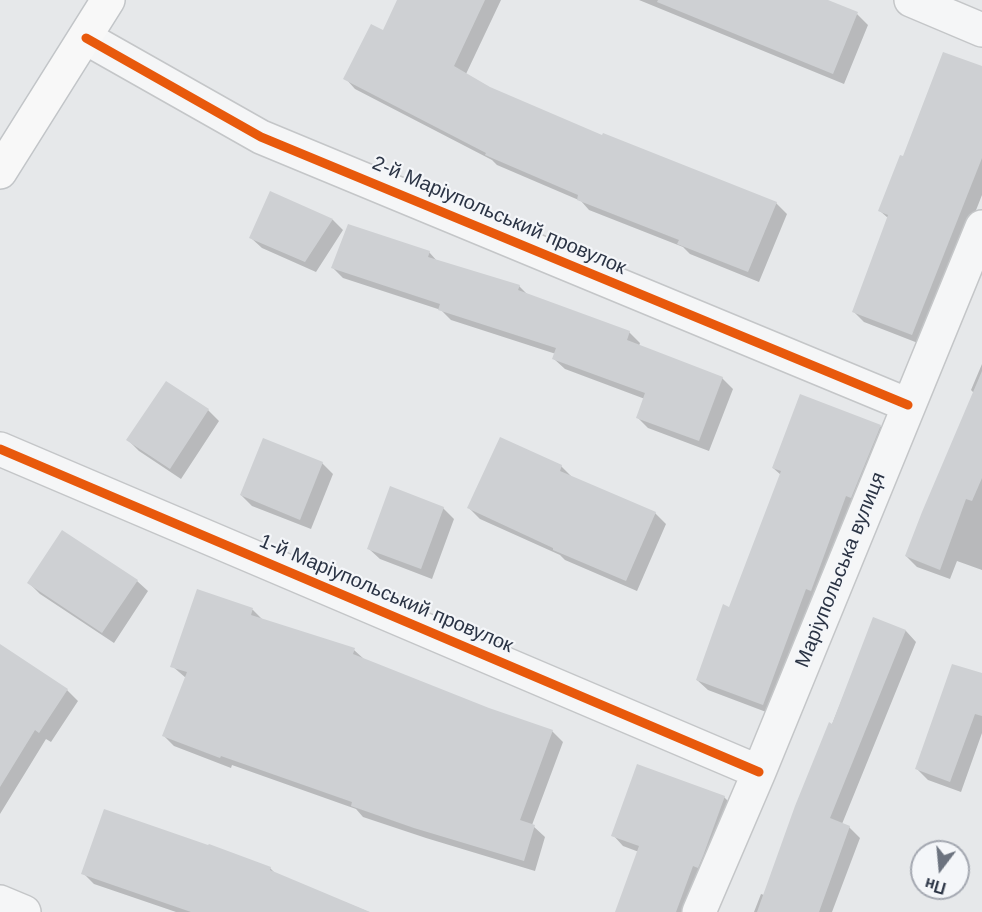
<!DOCTYPE html>
<meta charset="utf-8">
<style>
body{margin:0}
#map{position:relative;width:982px;height:912px;overflow:hidden;background:#e6e8ea;font-family:Helvetica,sans-serif}
canvas{display:block}
.north{position:absolute;left:910px;top:840px;width:60px;height:60px;box-sizing:border-box;background:#f4f6f9;border:2px solid #a4a8b1;border-radius:50%;rotate:196deg;font-size:16px;font-weight:700;line-height:24px;text-align:center;color:#2b3445}
.north::after{content:'';display:block;margin:auto;width:21px;height:27px;background:#6c737f;clip-path:polygon(50% 0,100% 100%,50% 72%,0 100%)}
</style>
<div id="map">
<canvas width="982" height="912"></canvas>
<div class="north">Пн</div>
</div>
<script>
const ctx = document.querySelector('canvas').getContext('2d');
ctx.lineJoin = 'round';
function fillPath(path, color) { ctx.fillStyle = color; ctx.fill(path, 'evenodd'); }
const shape = rows => new Path2D(rows.map(r => 'M' + r).join(''));
function stroke(path, color, width, dash) { ctx.strokeStyle = color; ctx.lineWidth = width; ctx.lineCap = dash ? 'butt' : 'round'; ctx.setLineDash(dash || []); ctx.stroke(path); }
function label(font, color, halo, rows, align = 'center') {
  ctx.font = font + ' Helvetica,sans-serif'; ctx.lineWidth = 4.5; ctx.setLineDash([]); ctx.textBaseline = 'middle'; ctx.strokeStyle = halo; ctx.fillStyle = color; for (const [text, x, y, turn = 0] of rows) {
    ctx.save(); ctx.translate(x, y); ctx.rotate((+turn || 0) * Math.PI / 180); ctx.textAlign = isNaN(turn) ? turn : align; if (halo) ctx.strokeText(text, 0, 0); ctx.fillText(text, 0, 0); ctx.restore();
  }
}
fillPath(shape([
 [398,0,501,0,466,74,490,88,603,137,776,203,787,214,759,282,690,254,683,247,589,210,581,201,497,165,492,160,355,89,345,78,383,33],
 [639,0,823,0,857,14,868,25,844,84],
 [982,68,982,195,923,345,864,322,853,311,888,218,880,211,904,158],
 [270,193,333,220,343,230,316,272,262,248,251,238],
 [429,252,438,262,519,286,527,294,629,332,640,343,639,346,722,378,733,389,709,451,648,428,637,417,645,399,565,369,554,359,556,354,451,320,441,310,343,278,333,268],
 [982,364,982,570,957,561,950,579,917,567,906,556,974,393,971,390],
 [208,410,219,421,181,479,139,451,128,440],
 [880,426,891,437,774,715,708,690,697,680,730,609,781,475,773,468],
 [322,463,333,474,311,529,252,506,241,495],
 [561,466,572,477,655,513,666,524,637,591,565,560,560,555,480,519,469,508],
 [443,508,454,519,432,579,380,559,369,549],
 [137,581,148,591,114,643,40,594,29,583],
 [198,591,253,610,263,620,354,650,365,660,489,709,552,731,563,742,532,825,545,837,535,871,426,838,363,817,356,809,232,765,231,768,174,746,164,736,186,678,172,666],
 [874,619,906,631,916,642,842,824,849,827,860,838,832,912,754,912,761,894,764,895],
 [0,646,67,690,78,701,51,742,46,739,0,814],
 [982,675,982,733,961,792,928,780,917,769],
 [724,797,735,808,690,912,617,912,639,852,623,846,613,835],
 [270,868,276,874,369,912,176,912,94,884,83,873]
]), '#0003');
fillPath(shape([
 [397,0,485,0,454,66,490,87,602,135,603,133,777,202,748,272,677,244,679,240,577,200,578,195,485,155,486,153,343,79,371,24,383,30],
 [658,0,828,0,858,12,833,74,657,2],
 [943,52,982,66,982,158,912,335,852,312,888,215,878,211,900,155,903,156],
 [270,191,333,219,305,262,249,238],
 [348,224,430,251,428,257,520,285,518,290,630,331,627,340,723,377,699,441,636,418,645,393,552,359,556,348,438,310,440,304,331,268],
 [982,371,982,478,972,501,966,499,940,570,905,556,922,512],
 [166,381,209,409,170,469,126,440],
 [800,394,881,425,851,498,846,496,811,591,806,589,763,705,696,680,723,604,729,607,781,471,772,468],
 [500,437,562,465,560,471,656,512,626,581,553,550,553,548,467,508],
 [263,438,323,462,300,520,240,495],
 [390,486,444,507,421,569,367,549],
 [62,530,138,580,102,633,27,583],
 [197,589,253,608,251,615,355,648,353,654,489,708,553,730,520,820,535,825,524,861,414,828,351,806,352,802,221,756,220,758,162,736,187,672,170,667],
 [873,617,906,630,830,818,850,826,819,912,757,912,795,806,829,722,832,724],
 [0,644,68,689,39,733,35,730,0,787],
 [952,664,982,673,982,716,975,714,950,782,915,769],
 [637,764,725,796,703,856,698,868,693,866,676,912,615,912,639,846,611,836],
 [104,809,208,845,209,844,271,867,270,870,370,912,191,912,81,874]
]), '#ced0d3');
const minor = shape([
 [911,0,982,30],
 [86,38,261,137,908,405],
 [0,449,759,772],
 [0,902,24,912],
 [699,912,759,772,982,227]
]);
const major = shape([
 [0,172,108,0]
]);
stroke(minor, '#c4c6c8', 36);
stroke(major, '#c2c5c8', 36);
stroke(minor, '#f5f6f7', 33);
stroke(major, '#f8f8f8', 33);
stroke(shape([
 [86,38,261,137,908,405],
 [0,449,759,772]
]), '#e8590c', 9);
label('20px', '#2b3445', '#f4f6f9', [
 ["2-й Маріупольський провулок",499,216,23],
 ["Маріупольська вулиця",841,570,-68],
 ["1-й Маріупольський провулок",386,594,23]
]);
</script>
